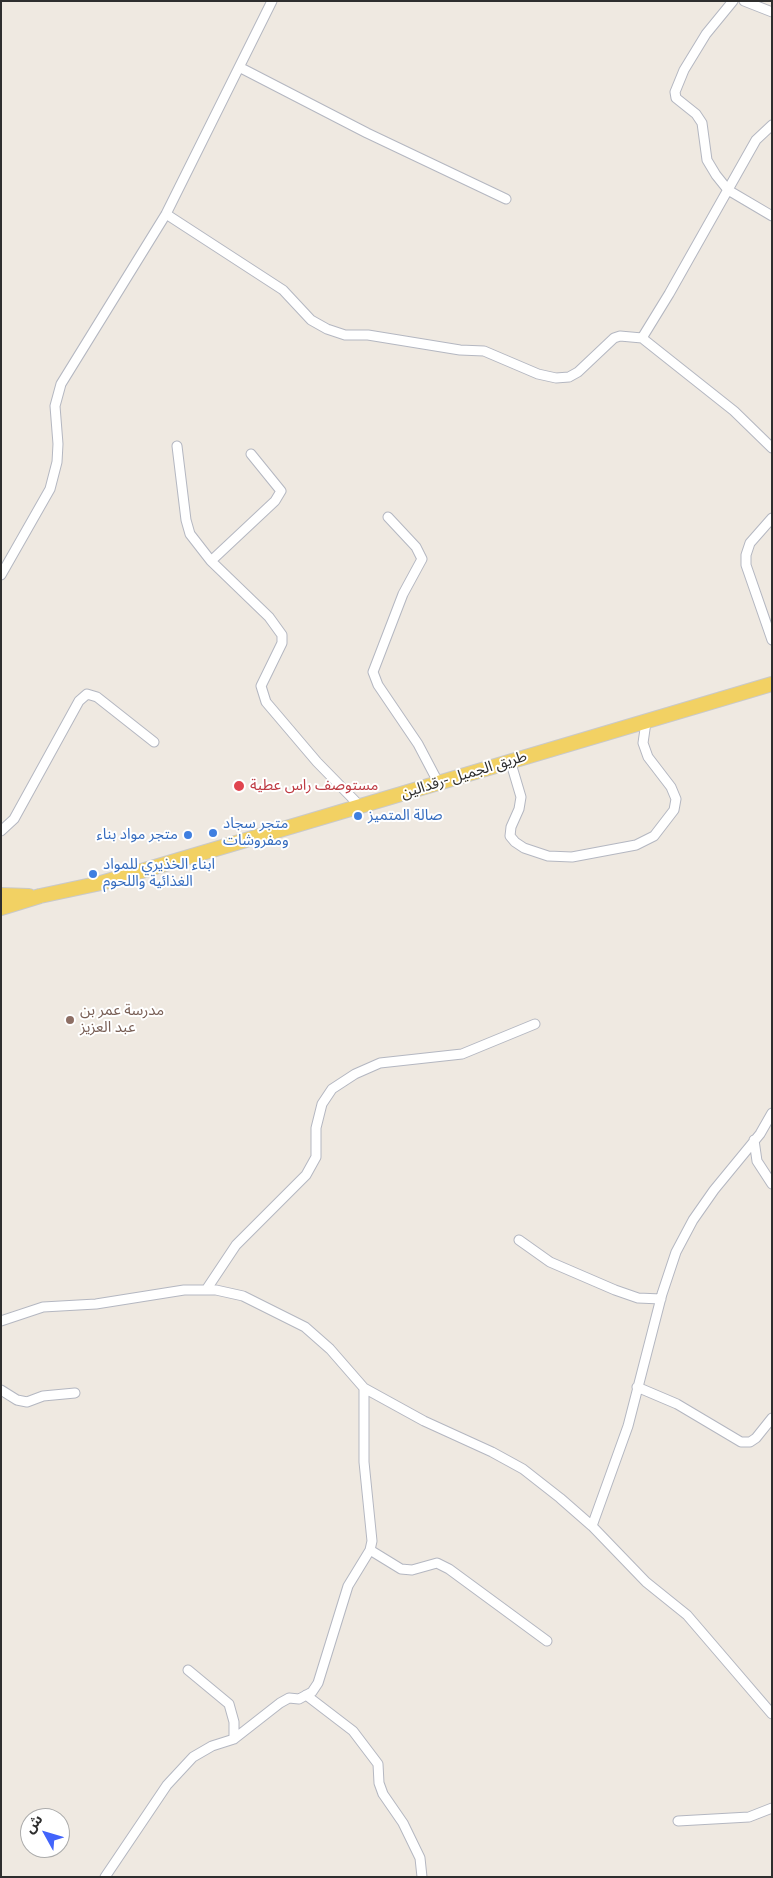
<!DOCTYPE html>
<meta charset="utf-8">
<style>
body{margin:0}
#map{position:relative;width:773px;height:1878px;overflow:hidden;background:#efe9e1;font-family:Karla,"Noto Sans Arabic",sans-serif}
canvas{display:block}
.frame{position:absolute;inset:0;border:2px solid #2e2e2e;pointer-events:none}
.north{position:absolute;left:20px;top:1808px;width:50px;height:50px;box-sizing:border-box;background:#fff;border:1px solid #ababab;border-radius:50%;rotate:309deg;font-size:14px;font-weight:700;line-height:20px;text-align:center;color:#2e2e2e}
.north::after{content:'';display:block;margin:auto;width:18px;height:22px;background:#4264fb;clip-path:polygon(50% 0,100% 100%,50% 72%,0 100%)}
</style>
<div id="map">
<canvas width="773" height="1878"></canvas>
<div class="frame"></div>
<div class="north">ش</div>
</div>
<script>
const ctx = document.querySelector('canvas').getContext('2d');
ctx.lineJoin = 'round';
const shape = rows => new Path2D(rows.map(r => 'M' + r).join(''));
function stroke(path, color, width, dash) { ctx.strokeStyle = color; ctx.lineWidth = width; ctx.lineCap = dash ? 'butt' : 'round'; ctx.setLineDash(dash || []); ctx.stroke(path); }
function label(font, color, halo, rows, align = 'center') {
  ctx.font = font + ' Karla,"Noto Sans Arabic",sans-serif'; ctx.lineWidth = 4; ctx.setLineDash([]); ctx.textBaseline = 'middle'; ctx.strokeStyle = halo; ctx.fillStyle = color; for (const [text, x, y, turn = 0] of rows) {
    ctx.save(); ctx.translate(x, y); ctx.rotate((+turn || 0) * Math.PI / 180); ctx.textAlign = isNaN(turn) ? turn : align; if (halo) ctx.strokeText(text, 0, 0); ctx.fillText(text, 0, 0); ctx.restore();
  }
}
const minor = shape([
 [733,1,706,34,684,70,675,92,676,98,696,114,702,123,707,160,716,175,728,190,772,216],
 [744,1,772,12],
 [241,68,367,133,506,199],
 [166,214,283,290,311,320,327,329,345,335,368,335,460,350,484,351,538,374,556,378,569,377,578,372,614,338,620,336,642,338,734,411,772,448],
 [642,338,669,294,756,140,772,125],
 [177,446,186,520,190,534,211,561,269,617,282,635,282,643,261,686,266,702,317,762,360,806],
 [388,517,416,547,422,559,403,594,373,672,378,685,418,744,438,782],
 [772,518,750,543,746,555,746,565,772,640],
 [211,561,275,501,281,491,251,454],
 [1,575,50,489,57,462,58,444,55,406,61,384,166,214,272,1],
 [510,760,521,797,519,809,511,827,510,836,515,842,524,848,548,856,572,857,636,845,654,836,674,810,676,799,671,787,648,757,643,743,646,722],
 [1,831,14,819,79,701,87,694,97,697,154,742],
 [754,1140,757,1161,772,1184],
 [519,1240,550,1262,615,1290,638,1298,661,1299],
 [206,1290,236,1245,306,1175,316,1157,316,1128,322,1104,332,1089,355,1074,380,1063,462,1054,535,1024],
 [1,1321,43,1307,96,1304,184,1290,216,1290,243,1296,305,1327,330,1349,364,1388,424,1421,492,1452,523,1469,560,1498,592,1526,646,1582,687,1615,772,1714],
 [637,1387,677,1404,741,1442,750,1442,756,1438,772,1418],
 [1,1390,17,1400,27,1402,43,1396,75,1393],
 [592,1526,628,1426,662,1294,676,1252,693,1220,714,1190,760,1134,772,1113],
 [370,1550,401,1569,412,1570,437,1563,449,1569,547,1641],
 [188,1670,229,1704,234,1722,234,1739],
 [306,1695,353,1731,378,1764,379,1783,383,1794,403,1823,420,1858,422,1877],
 [678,1821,749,1817,772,1808],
 [105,1877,167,1785,193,1757,212,1746,234,1739,280,1703,289,1698,299,1699,312,1692,318,1683,348,1586,370,1550,372,1541,364,1462,364,1388]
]);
const primary = shape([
 [1,895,29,896],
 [1,908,40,896,101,883,772,684]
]);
stroke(minor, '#b4b7c1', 11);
stroke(primary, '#c9c9c9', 16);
stroke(minor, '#fff', 9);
stroke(primary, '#f2d163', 14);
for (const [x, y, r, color] of [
 [239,786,6,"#e0444e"],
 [358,816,5,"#3f7fe0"],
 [213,833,5,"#3f7fe0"],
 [188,835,5,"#3f7fe0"],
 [93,874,5,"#3f7fe0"],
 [70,1020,5,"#8d6e63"]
]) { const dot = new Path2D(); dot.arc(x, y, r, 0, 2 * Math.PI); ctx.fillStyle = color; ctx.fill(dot); stroke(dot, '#fff', 2); }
label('15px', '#2e2e2e', '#fff', [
 ["طريق الجميل -رقدالين",464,775,-17]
]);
label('15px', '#be3a42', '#fff', [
 ["مستوصف راس عطية",250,786]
], 'left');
label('15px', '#366cbe', '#fff', [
 ["صالة المتميز",368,816],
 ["متجر سجاد",223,824],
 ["ومفروشات",223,841],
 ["متجر مواد بناء",178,835,"right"],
 ["ابناء الخذيري للمواد",103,865],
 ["الغذائية واللحوم",103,882]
], 'left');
label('15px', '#785e54', '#fff', [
 ["مدرسة عمر بن",80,1011],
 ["عبد العزيز",80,1028]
], 'left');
</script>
